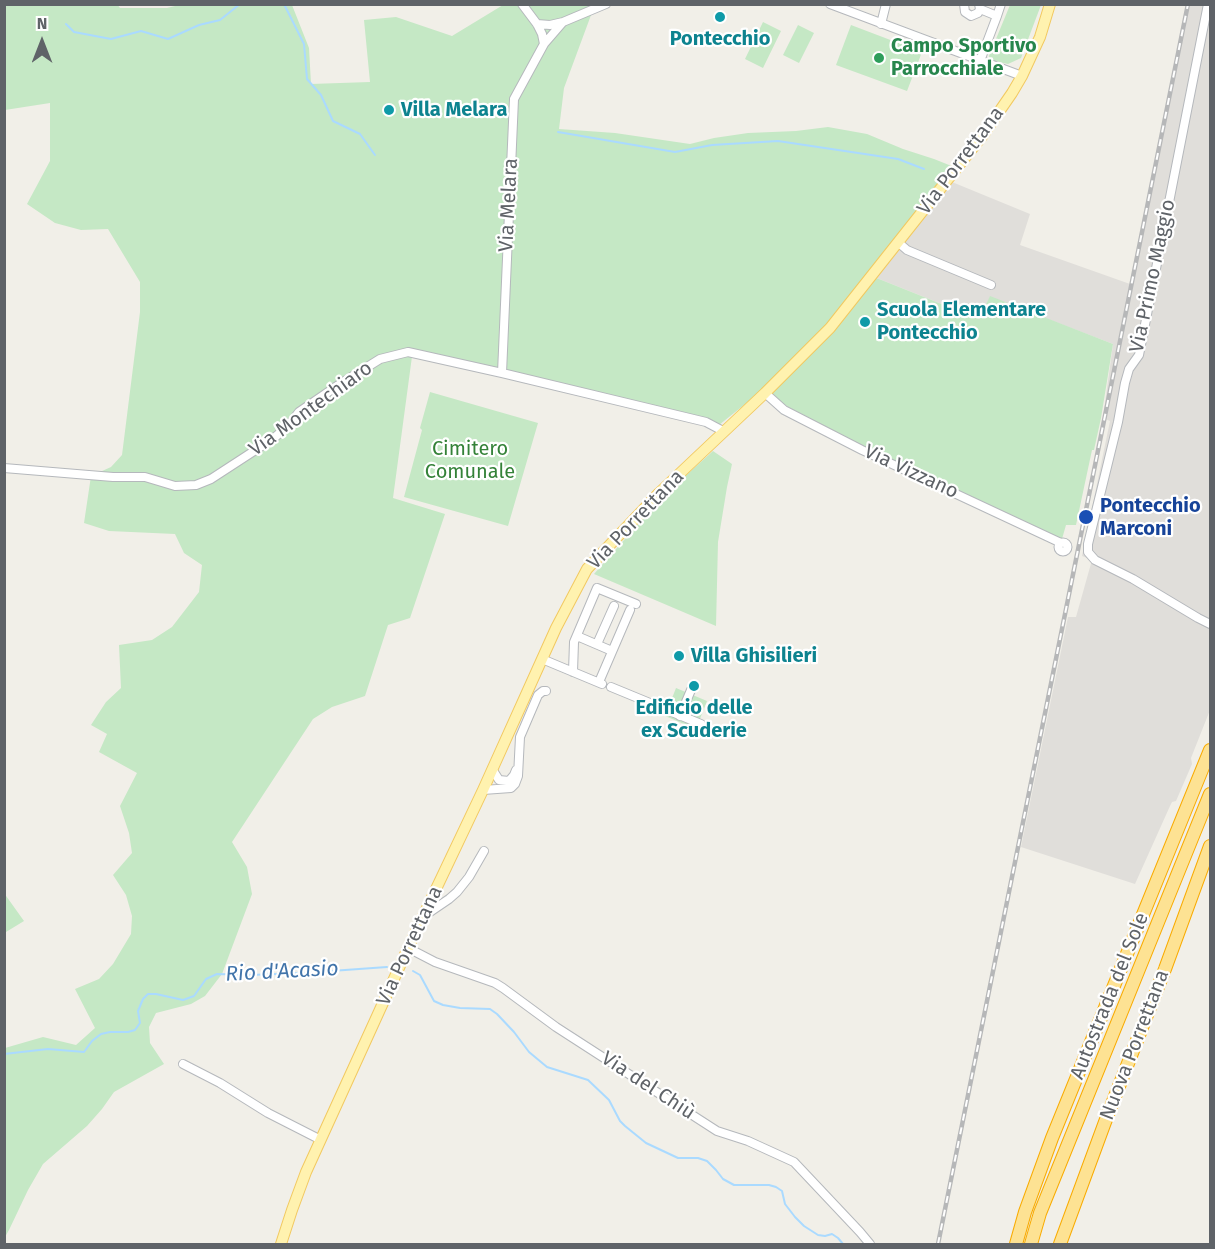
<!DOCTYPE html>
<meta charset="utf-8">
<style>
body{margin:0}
#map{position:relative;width:1215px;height:1249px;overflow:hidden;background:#f1efe8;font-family:"Fira Sans",sans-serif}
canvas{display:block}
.frame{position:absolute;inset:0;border:6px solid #5f6368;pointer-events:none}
.north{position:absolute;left:12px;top:12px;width:60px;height:60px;-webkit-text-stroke:4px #fff;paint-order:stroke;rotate:0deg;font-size:16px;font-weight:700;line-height:24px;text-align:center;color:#5f6368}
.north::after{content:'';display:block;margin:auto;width:21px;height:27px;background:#5f6368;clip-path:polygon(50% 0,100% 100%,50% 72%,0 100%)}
</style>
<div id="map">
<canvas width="1215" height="1249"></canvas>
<div class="frame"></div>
<div class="north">N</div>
</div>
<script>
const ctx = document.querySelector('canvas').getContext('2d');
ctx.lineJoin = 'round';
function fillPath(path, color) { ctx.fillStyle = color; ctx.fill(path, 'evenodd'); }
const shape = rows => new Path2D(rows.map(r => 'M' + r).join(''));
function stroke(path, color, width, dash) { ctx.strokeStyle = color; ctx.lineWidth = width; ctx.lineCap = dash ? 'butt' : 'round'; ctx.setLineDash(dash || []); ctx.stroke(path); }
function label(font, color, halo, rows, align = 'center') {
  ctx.font = font + ' "Fira Sans",sans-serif'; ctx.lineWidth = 4.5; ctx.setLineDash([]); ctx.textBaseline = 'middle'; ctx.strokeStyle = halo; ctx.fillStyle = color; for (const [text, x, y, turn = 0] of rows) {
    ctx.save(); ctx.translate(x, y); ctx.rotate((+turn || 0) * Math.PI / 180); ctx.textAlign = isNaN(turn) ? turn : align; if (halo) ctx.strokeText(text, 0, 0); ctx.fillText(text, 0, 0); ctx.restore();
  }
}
fillPath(shape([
 [1186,5,1210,5,1210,710,1191,758,1192,764,1176,801,1172,802,1170,806,1135,884,1021,847,1068,617,1076,617,1092,560,1082,556,1110,421,1103,418,1113,344,990,297,979,319,874,277,952,182,1030,214,1020,245,1130,284]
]), '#e0deda');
fillPath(shape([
 [117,4,120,8,167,8,183,4,292,5,309,48,311,84,370,82,364,20,396,17,452,36,503,5,600,5,594,7,564,88,559,129,615,133,690,144,714,138,748,133,796,131,828,127,867,134,903,149,934,159,959,169,874,277,979,319,990,296,1113,344,1101,418,1094,450,1092,450,1076,525,1066,525,1062,539,888,459,792,409,780,402,764,389,719,425,507,370,413,349,393,498,445,514,410,618,388,625,365,696,332,707,313,719,232,842,247,867,252,894,222,974,205,996,191,1004,156,1013,149,1027,150,1043,164,1064,114,1092,102,1109,87,1126,43,1164,28,1190,9,1230,5,1237,5,1048,43,1037,76,1045,95,1028,75,989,99,979,113,964,131,934,132,916,126,895,113,875,132,853,129,833,120,806,137,773,99,752,107,734,91,725,106,702,121,688,119,645,152,640,172,627,199,592,202,565,184,553,175,534,109,531,84,523,91,476,111,467,122,455,140,312,140,282,108,229,81,230,55,223,27,204,50,161,50,103,5,110,5,5],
 [1010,5,1041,5,1021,58,1008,64,990,60,989,56],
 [763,22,781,31,763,68,745,59],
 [798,25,814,33,799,63,783,55],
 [851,25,922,52,907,91,836,65],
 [430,392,538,423,508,526,404,497,422,430,420,428],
 [713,451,732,464,727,487,718,542,716,626,594,574,662,497],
 [676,688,707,701,696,729,665,716],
 [4,893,24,921,6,932,5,932]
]), '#c5e8c5');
stroke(shape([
 [284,4,304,44,307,79,321,95,333,121,360,134,375,155],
 [66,24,74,32,111,39,141,31,168,39,199,25,220,20,240,4],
 [558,132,675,152,712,145,778,141,898,159,924,169],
 [413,971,420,975,434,1001,443,1005,460,1008,490,1009,497,1014,514,1032,529,1052,547,1067,588,1080,609,1100,620,1121,625,1126,646,1143,678,1158,698,1158,707,1161,716,1170,723,1179,734,1185,769,1185,776,1187,782,1191,785,1204,795,1217,804,1226,818,1235,825,1236,832,1234,838,1238,843,1244],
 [4,1054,48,1049,84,1052,92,1041,101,1034,110,1032,128,1032,135,1030,140,1023,138,1011,143,999,148,994,156,994,183,1000,194,996,206,979,217,974,250,975,303,973,387,967]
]), '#aadaff', 2);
const minor = shape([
 [522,4,537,24,542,34,544,44,563,22],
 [830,4,1022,76],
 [964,4,965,12,971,16,978,13,980,9,979,4],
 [1208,4,1139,355,1129,369,1125,383,1118,422,1088,544,1088,552,1095,560,1133,579,1198,618,1210,624],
 [980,9,997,16,1001,4],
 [537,24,550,25,563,22,606,4],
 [881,24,886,4],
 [980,61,997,16],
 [899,243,907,250,991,285],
 [502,373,514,99,544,44],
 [765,393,784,410,862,450,1061,543],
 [4,468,113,477,145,477,175,486,196,485,211,479,274,438,289,425,299,412,340,384,380,359,408,352,502,373,706,422,723,431],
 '1058.5 547a4.5 4.5 0 1 1 9 0a4.5 4.5 0 1 1-9 0Z',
 [577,636,612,651],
 [597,644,614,606],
 [542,659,602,684],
 [573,672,574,642,597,588,636,604],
 [599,682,630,610],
 [611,687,701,724],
 [680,716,691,690],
 [492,769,499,780,509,781,514,775,516,770],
 [483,790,511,788,515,784,518,776,520,737,538,695,543,691,546,691],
 [424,916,449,899,457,892,469,877,484,851],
 [408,948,435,962,495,983,503,988,556,1027,717,1131,748,1141,794,1162,860,1232,870,1244],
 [183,1064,220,1083,268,1113,321,1140]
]);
const major = shape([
 [281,1244,292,1210,306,1172,408,948,483,790,556,628,587,569,659,493,765,393,830,328,983,135,1012,93,1022,76,1040,37,1050,4]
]);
const highway = shape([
 [1016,1244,1025,1212,1052,1138,1210,750],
 [1031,1244,1040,1213,1210,794],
 [1060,1244,1105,1122,1165,969,1210,846]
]);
stroke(minor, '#b5b8bc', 10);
stroke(major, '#f2c960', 12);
stroke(highway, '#f9ab00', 14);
stroke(minor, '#fff', 8);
stroke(major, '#fff2af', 10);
stroke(highway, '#fde293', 12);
const rail = shape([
 [938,1244,1188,4]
]);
stroke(rail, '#b6b7b8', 4.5);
stroke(rail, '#fff', 2, [7]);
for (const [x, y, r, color] of [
 [720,17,6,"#0f9aa8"],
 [879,58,6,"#2e9e5b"],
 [389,110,6,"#0f9aa8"],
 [865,322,6,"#0f9aa8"],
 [1086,517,8,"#1a4fb4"],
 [679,656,6,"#0f9aa8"],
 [694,686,6,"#0f9aa8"]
]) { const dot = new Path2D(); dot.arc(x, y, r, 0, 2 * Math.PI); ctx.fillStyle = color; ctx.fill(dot); stroke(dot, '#fff', 2); }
label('bold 20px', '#0d838f', '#fff', [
 ["Pontecchio",720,39,"center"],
 ["Villa Melara",401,110],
 ["Scuola Elementare",877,310],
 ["Pontecchio",877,333],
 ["Villa Ghisilieri",691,656],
 ["Edificio delle",694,708,"center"],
 ["ex Scuderie",694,731,"center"]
], 'left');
label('bold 20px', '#27864d', '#fff', [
 ["Campo Sportivo",891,46],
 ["Parrocchiale",891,69]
], 'left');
label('20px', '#5f6368', '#fff', [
 ["Via Porrettana",961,161,-53],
 ["Via Melara",509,205,-87],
 ["Via Primo Maggio",1153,276,-78],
 ["Via Montechiaro",311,409,-36],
 ["Via Vizzano",911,472,25],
 ["Via Porrettana",636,520,-46],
 ["Via Porrettana",410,946,-65],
 ["Autostrada del Sole",1110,996,-68],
 ["Nuova Porrettana",1135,1045,-69],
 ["Via del Chiù",648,1086,33]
]);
label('20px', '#348238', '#fff', [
 ["Cimitero",470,449],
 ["Comunale",470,472]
]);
label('bold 20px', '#164399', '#fff', [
 ["Pontecchio",1100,506],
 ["Marconi",1100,529]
], 'left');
label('italic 21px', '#4174aa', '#fff', [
 ["Rio d'Acasio",282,972,-3]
]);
</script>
